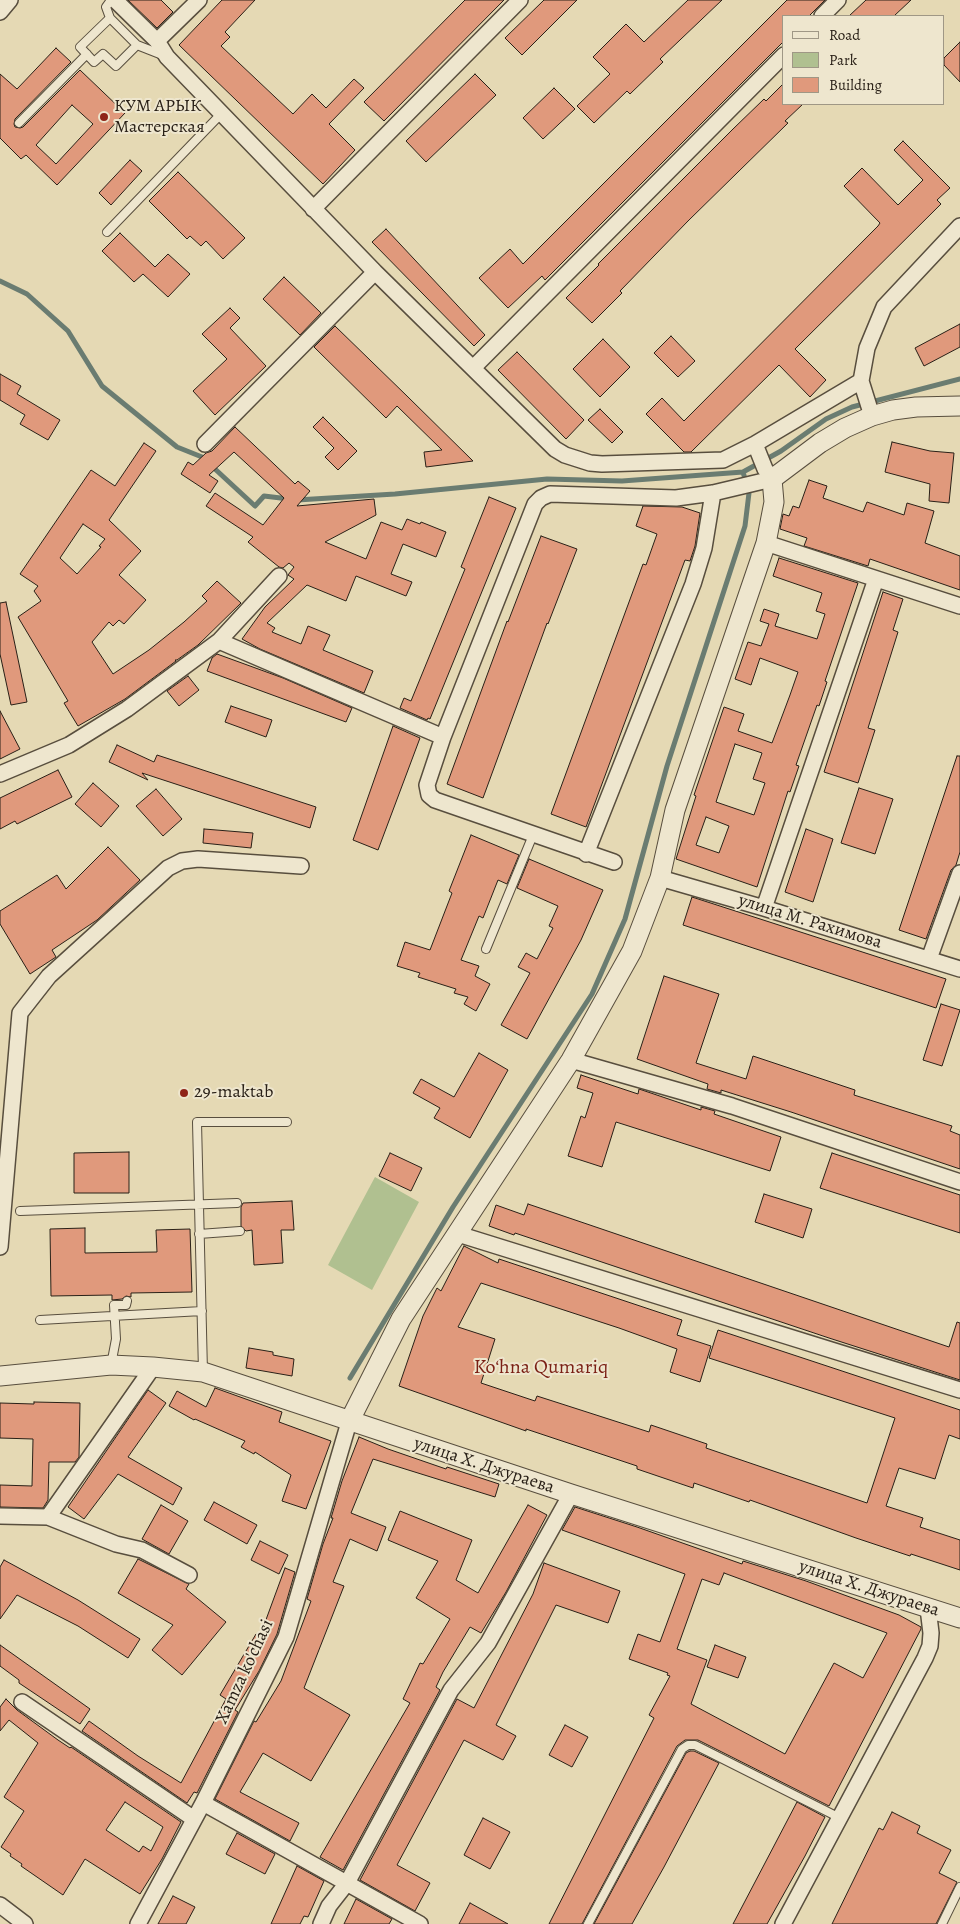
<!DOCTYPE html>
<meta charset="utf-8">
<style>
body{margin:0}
#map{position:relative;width:960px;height:1924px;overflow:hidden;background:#e5d9b4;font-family:Alegreya,serif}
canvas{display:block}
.legend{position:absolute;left:782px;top:15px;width:162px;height:90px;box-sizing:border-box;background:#eee6ce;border:1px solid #9f9785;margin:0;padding:6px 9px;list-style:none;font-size:15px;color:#292017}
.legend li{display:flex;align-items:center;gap:10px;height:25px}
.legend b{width:25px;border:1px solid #9f9785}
</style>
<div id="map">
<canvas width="960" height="1924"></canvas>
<ul class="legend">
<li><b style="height:6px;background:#eee6ce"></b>Road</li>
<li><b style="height:14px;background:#b0c090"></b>Park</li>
<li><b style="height:14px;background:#e0997c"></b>Building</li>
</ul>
</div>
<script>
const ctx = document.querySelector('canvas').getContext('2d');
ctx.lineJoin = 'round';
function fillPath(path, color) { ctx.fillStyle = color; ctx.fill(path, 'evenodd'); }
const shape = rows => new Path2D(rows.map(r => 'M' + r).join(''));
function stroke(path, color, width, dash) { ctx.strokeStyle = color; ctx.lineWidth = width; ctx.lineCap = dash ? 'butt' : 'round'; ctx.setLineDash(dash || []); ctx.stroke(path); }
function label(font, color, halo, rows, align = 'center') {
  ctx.font = font + ' Alegreya,serif'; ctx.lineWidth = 4; ctx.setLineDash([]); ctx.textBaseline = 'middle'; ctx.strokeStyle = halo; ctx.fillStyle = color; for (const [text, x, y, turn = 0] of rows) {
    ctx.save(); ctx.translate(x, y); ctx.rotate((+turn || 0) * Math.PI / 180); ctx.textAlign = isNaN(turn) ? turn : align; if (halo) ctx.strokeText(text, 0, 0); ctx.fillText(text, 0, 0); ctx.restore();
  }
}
fillPath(shape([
 [375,1177,419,1202,372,1290,328,1265]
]), '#b0c090');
stroke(shape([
 [0,281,27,294,68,331,102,386,177,447,202,457,255,506,264,496,289,499],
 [297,500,395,494,547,479,622,481,743,472,781,451,826,419,852,407,960,379],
 [350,1378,453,1207,592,994,625,919,667,766,745,526,749,493,743,472]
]), '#6a7c71', 5);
const building = shape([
 [128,0,161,0,173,12,157,28,128,0],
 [222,0,255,0,225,32,230,37,221,46,293,114,312,94,326,108,354,79,364,88,329,124,355,150,323,184,179,45,222,0],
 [465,0,504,0,384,121,364,102,465,0],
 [544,0,577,0,522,55,505,38,544,0],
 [688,0,722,0,660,59,663,62,630,94,627,91,594,123,577,106,610,74,593,57,626,24,644,42,688,0],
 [787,0,825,0,809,16,784,16,784,41,545,280,542,276,508,308,479,278,510,249,523,264,787,0],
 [866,0,911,0,894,16,849,16,866,0],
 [960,42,960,82,944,65,944,58,960,42],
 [56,48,71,62,15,119,14,124,15,127,20,128,23,127,80,70,125,113,57,185,26,155,21,159,0,138,0,74,17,89,56,48],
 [72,105,93,124,56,164,36,145,72,105],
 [475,74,496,95,426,162,406,141,475,74],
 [784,83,784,104,803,104,785,121,788,123,688,221,620,291,622,293,592,323,566,298,599,265,598,264,733,129,764,99,766,101,784,83],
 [554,88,575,109,543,139,523,118,554,88],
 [903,141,950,188,937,200,941,204,795,349,826,380,810,397,779,365,691,452,684,452,646,414,662,398,684,421,878,226,880,223,844,186,862,168,898,205,923,180,894,150,903,141],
 [130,160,142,171,111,205,99,193,130,160],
 [178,172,245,238,223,259,206,241,201,246,190,236,187,239,149,201,178,172],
 [386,229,485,335,474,346,372,242,386,229],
 [120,233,155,267,168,254,190,274,168,297,143,274,134,282,102,251,120,233],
 [284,277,321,313,300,335,263,299,284,277],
 [230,308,240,318,230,328,266,366,215,415,193,391,227,359,202,334,230,308],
 [960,324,960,347,924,366,915,348,960,324],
 [335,326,407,396,473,461,426,467,424,452,442,450,397,406,386,418,314,347,335,326],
 [671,336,695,361,678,377,654,353,671,336],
 [603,339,630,367,600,397,573,369,603,339],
 [517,352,584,420,566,439,498,370,517,352],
 [0,374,21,386,17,394,60,420,48,440,20,424,25,415,0,400,0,374],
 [600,409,623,432,612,443,588,420,600,409],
 [323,417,357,451,338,470,325,457,334,448,313,427,323,417],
 [235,427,295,484,298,481,310,491,297,506,374,499,376,515,325,542,366,559,381,522,402,530,407,519,420,524,421,522,446,532,436,557,403,544,391,574,412,582,406,596,356,576,346,601,307,585,267,623,275,628,272,632,301,644,308,626,330,635,323,650,373,671,364,693,260,649,242,639,265,607,294,579,288,575,294,567,289,563,283,568,279,567,248,542,253,537,206,506,215,493,263,525,284,498,234,452,209,475,218,481,210,493,181,474,188,462,193,465,206,453,212,451,235,427],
 [892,442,930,451,954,453,949,503,929,501,930,484,885,472,892,442],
 [144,443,156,451,109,520,141,551,119,575,146,600,124,624,119,620,113,626,109,622,92,642,113,674,149,650,184,622,207,601,202,596,217,581,241,603,198,645,177,660,175,660,176,661,125,699,78,726,64,703,68,701,18,617,41,601,34,591,38,586,20,574,91,470,115,486,144,443],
 [83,524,105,539,99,546,101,547,77,574,60,558,83,524],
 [809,480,827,486,823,498,863,512,867,502,904,515,907,503,934,511,925,543,960,556,960,590,870,559,868,566,804,546,807,538,780,529,783,514,789,516,793,506,799,508,809,480],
 [489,497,516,508,430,719,428,718,427,720,400,708,404,698,411,701,465,569,461,567,489,497],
 [643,506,682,507,700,513,695,546,690,561,685,560,586,827,551,814,643,564,646,565,657,534,636,526,643,506],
 [541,536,577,549,548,624,547,623,483,798,447,784,507,621,508,622,541,536],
 [779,558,858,583,825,681,827,682,819,706,817,705,796,765,799,766,790,792,788,791,757,887,676,859,696,796,694,795,724,707,744,714,738,731,772,743,790,695,798,672,760,658,751,685,735,679,748,642,761,646,769,624,760,621,764,609,779,614,775,626,817,639,825,614,816,611,822,593,773,576,779,558],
 [735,744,762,753,753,779,765,783,754,815,716,802,735,744],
 [706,817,729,826,719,853,696,845,706,817],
 [883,592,903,599,893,630,898,632,868,728,875,730,858,783,824,772,883,592],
 [6,602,27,702,11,705,0,654,0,603,6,602],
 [217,654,283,678,352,708,346,722,207,671,212,658,217,654],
 [188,676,199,690,179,706,167,691,188,676],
 [231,706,272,720,266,737,225,722,231,706],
 [0,711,20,749,0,759,0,711],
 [393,726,420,738,378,850,353,840,393,726],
 [117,745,154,762,157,755,316,807,310,828,142,773,148,780,109,762,117,745],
 [957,756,960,756,960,852,956,865,951,870,926,939,899,930,957,756],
 [58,770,72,797,17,824,15,821,0,829,0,798,58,770],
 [93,783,119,806,101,827,75,804,93,783],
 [859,788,893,799,875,854,841,843,859,788],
 [156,789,182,819,163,836,136,806,156,789],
 [204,829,253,833,251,848,203,843,204,829],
 [806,829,833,839,813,902,785,892,806,829],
 [471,835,519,855,507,884,498,880,483,918,479,916,461,960,479,966,475,976,490,984,476,1011,464,1004,468,997,454,993,456,989,418,977,420,973,397,966,405,942,430,950,452,893,449,891,471,835],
 [108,847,140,880,97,920,52,950,56,957,30,974,0,924,0,911,57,875,66,889,108,847],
 [529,859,603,890,581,940,527,1039,501,1025,530,973,518,967,526,953,537,959,553,928,549,926,558,906,517,888,529,859],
 [692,897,946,979,936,1008,683,925,692,897],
 [664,976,719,994,696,1063,746,1079,753,1056,855,1090,854,1095,952,1126,950,1131,960,1135,960,1169,791,1112,721,1090,721,1093,707,1089,708,1084,637,1059,664,976],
 [941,1004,960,1010,942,1066,923,1060,941,1004],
 [479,1053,508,1070,470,1138,434,1118,440,1108,413,1093,421,1079,454,1097,479,1053],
 [581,1075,638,1094,639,1089,701,1110,701,1107,715,1111,714,1114,781,1137,770,1171,616,1122,602,1167,568,1156,581,1116,585,1118,593,1093,577,1088,581,1075],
 [129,1152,129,1193,74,1193,74,1153,129,1152],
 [390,1153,422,1168,411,1191,379,1176,390,1153],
 [832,1153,960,1195,960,1233,820,1188,832,1153],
 [764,1194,812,1209,803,1238,755,1222,764,1194],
 [292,1201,294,1230,281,1230,283,1263,254,1265,252,1230,246,1231,241,1226,241,1207,243,1203,292,1201],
 [528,1204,949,1347,957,1322,960,1323,960,1380,829,1338,515,1233,514,1235,489,1226,496,1205,524,1215,528,1204],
 [85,1228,85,1253,157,1252,156,1230,190,1229,192,1292,131,1293,131,1297,126,1296,122,1299,112,1300,112,1295,51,1296,50,1229,85,1228],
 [464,1246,498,1263,499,1259,682,1320,677,1335,711,1346,700,1382,670,1372,677,1349,619,1328,481,1283,458,1327,495,1339,481,1383,535,1401,537,1396,649,1432,651,1425,707,1444,706,1448,867,1503,895,1418,709,1358,718,1330,960,1410,960,1439,949,1435,935,1479,899,1468,886,1506,923,1518,920,1527,960,1540,960,1570,911,1554,910,1556,856,1538,750,1500,749,1502,694,1483,693,1488,637,1469,637,1466,526,1429,526,1431,399,1386,423,1316,437,1288,441,1291,464,1246],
 [249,1348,273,1352,273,1355,294,1359,292,1376,246,1368,249,1348],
 [215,1388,282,1412,279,1422,331,1441,306,1509,282,1501,291,1475,255,1452,254,1454,241,1447,245,1441,195,1419,194,1420,169,1406,177,1391,206,1407,215,1388],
 [148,1390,166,1403,128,1457,182,1488,173,1505,118,1474,84,1519,68,1507,148,1390],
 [34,1402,80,1403,79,1457,75,1462,49,1462,48,1500,43,1508,0,1507,0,1485,32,1486,33,1439,0,1438,0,1403,34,1404,34,1402],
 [359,1437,388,1449,446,1469,447,1467,499,1484,495,1497,373,1459,351,1513,386,1527,377,1551,350,1539,333,1582,344,1586,304,1688,350,1715,311,1781,263,1753,240,1792,299,1823,290,1841,215,1799,254,1721,256,1722,281,1681,311,1601,307,1599,323,1544,333,1518,331,1518,342,1481,359,1437],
 [214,1502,257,1525,247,1544,204,1520,214,1502],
 [161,1505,188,1521,169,1554,142,1539,161,1505],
 [528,1505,547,1515,506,1592,481,1633,470,1627,443,1672,436,1687,440,1690,343,1870,320,1857,410,1703,403,1699,420,1663,423,1664,450,1619,416,1598,438,1561,388,1540,400,1511,472,1540,456,1580,478,1593,528,1505],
 [575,1507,637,1527,742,1564,743,1561,806,1581,899,1615,921,1627,921,1629,829,1806,698,1740,685,1740,677,1746,582,1924,549,1924,654,1718,649,1715,670,1676,667,1675,668,1673,629,1659,638,1634,660,1642,685,1574,562,1530,575,1507],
 [724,1573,887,1633,863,1678,834,1663,785,1754,691,1704,707,1660,677,1649,702,1579,719,1585,724,1573],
 [260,1541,288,1555,279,1574,251,1560,260,1541],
 [138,1559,189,1584,186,1589,226,1622,182,1675,152,1650,173,1625,118,1593,138,1559],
 [4,1560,78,1600,140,1639,128,1658,78,1626,17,1595,0,1619,0,1567,4,1560],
 [544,1563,620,1591,608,1623,556,1605,496,1725,516,1736,503,1760,464,1740,397,1865,430,1883,415,1911,360,1880,457,1699,474,1708,533,1594,544,1563],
 [285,1568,295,1572,277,1634,259,1671,235,1710,238,1712,197,1793,194,1792,187,1803,82,1731,89,1721,138,1756,181,1783,226,1699,220,1695,256,1634,260,1636,285,1568],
 [0,1645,90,1709,80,1724,19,1683,19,1680,0,1666,0,1645],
 [715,1645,746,1657,738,1678,707,1667,715,1645],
 [6,1699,17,1710,58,1740,70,1748,71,1747,181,1822,162,1859,140,1894,85,1859,63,1895,21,1866,22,1864,10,1856,11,1854,1,1847,24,1811,4,1797,38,1743,9,1720,0,1731,0,1707,6,1699],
 [125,1802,163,1827,151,1851,143,1846,139,1852,106,1830,125,1802],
 [565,1725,588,1737,572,1767,549,1755,565,1725],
 [690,1751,694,1751,719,1763,664,1867,632,1924,594,1924,686,1753,690,1751],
 [797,1802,825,1817,805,1856,767,1924,733,1924,797,1802],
 [892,1812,920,1826,917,1833,951,1850,939,1873,957,1882,936,1924,832,1924,879,1828,883,1830,892,1812],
 [483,1818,510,1832,490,1869,464,1855,483,1818],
 [237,1833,275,1854,265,1874,226,1854,237,1833],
 [297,1866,324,1881,308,1917,304,1916,300,1924,271,1924,297,1866],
 [173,1896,195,1907,186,1924,158,1924,173,1896],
 [356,1899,392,1919,389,1924,344,1924,356,1899],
 [470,1903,508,1924,459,1924,470,1903]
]);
fillPath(building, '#e0997c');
stroke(building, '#292017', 1);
const service = shape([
 [111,0,106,7,110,18,137,45],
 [110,18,80,47,94,62,103,54,116,66,137,45,165,56],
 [19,123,87,54],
 [107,232,221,114],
 [486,949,533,835],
 [20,1211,237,1203],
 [199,1234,240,1231],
 [40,1320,202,1311],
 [111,1365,116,1339,114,1305,126,1305,127,1301],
 [203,1372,197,1122,287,1122],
 [588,1924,682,1749,688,1745,695,1745,840,1818],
 [942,1924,960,1887]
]);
const minor = shape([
 [115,0,157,41,167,57,375,272,555,449,565,455,590,463,602,464,723,460,755,444,861,381,867,348,884,307,960,226],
 [0,12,10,0],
 [822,16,838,0],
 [157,41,199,0],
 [313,209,520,0],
 [473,368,784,55],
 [861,381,872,416],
 [205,444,375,272],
 [766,543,960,606],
 [219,641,279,576],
 [0,774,69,745,127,709,219,641,443,737],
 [586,854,693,584,704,548,713,493],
 [614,862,435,800,429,795,427,785,443,737,535,504,541,498,550,494,676,498,713,493,772,479,765,469,755,444],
 [660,878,764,908,960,969],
 [764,908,876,579],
 [929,959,960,873],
 [571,1060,732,1106,960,1182],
 [458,1234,960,1390],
 [0,1247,20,1013,49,976,168,868,182,861,198,859,301,866],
 [0,1516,48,1517,116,1544,142,1550,189,1575],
 [48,1517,153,1367],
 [22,1702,194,1819],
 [203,1803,420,1924],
 [0,1905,25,1924],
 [138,1924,203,1803,286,1637,349,1422],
 [321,1924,329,1906,347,1883,451,1690,488,1643,571,1494],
 [783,1924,925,1658,930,1646,931,1633,928,1608]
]);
const tertiary = shape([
 [0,1376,111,1365,153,1367,203,1372,571,1494,960,1618],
 [349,1422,401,1319,571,1060,632,951,660,878,675,810,766,543,774,502,772,479,820,443,845,428,872,416,893,410,916,407,960,406]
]);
stroke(service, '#584e3e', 10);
stroke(minor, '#584e3e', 18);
stroke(tertiary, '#584e3e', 21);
stroke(service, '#eee6ce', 8);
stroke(minor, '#eee6ce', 15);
stroke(tertiary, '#eee6ce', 19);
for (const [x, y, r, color] of [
 [104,117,5,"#8f2418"],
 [184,1093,5,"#8f2418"]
]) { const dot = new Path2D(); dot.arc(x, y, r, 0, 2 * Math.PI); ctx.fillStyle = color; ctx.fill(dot); stroke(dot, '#eee6ce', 2); }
label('18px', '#292017', '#eee6ce', [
 ["КУМ АРЫК",114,107],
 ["Мастерская",114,128],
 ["29-maktab",194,1093]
], 'left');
label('18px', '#292017', '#eee6ce', [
 ["улица М. Рахимова",810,922,17],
 ["улица Х. Джураева",484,1466,18],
 ["улица Х. Джураева",869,1589,18],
 ["Xamza ko'chasi",245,1672,-65]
]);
label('20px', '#7a1f14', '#eee6ce', [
 ["Koʻhna Qumariq",541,1368]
]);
</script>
